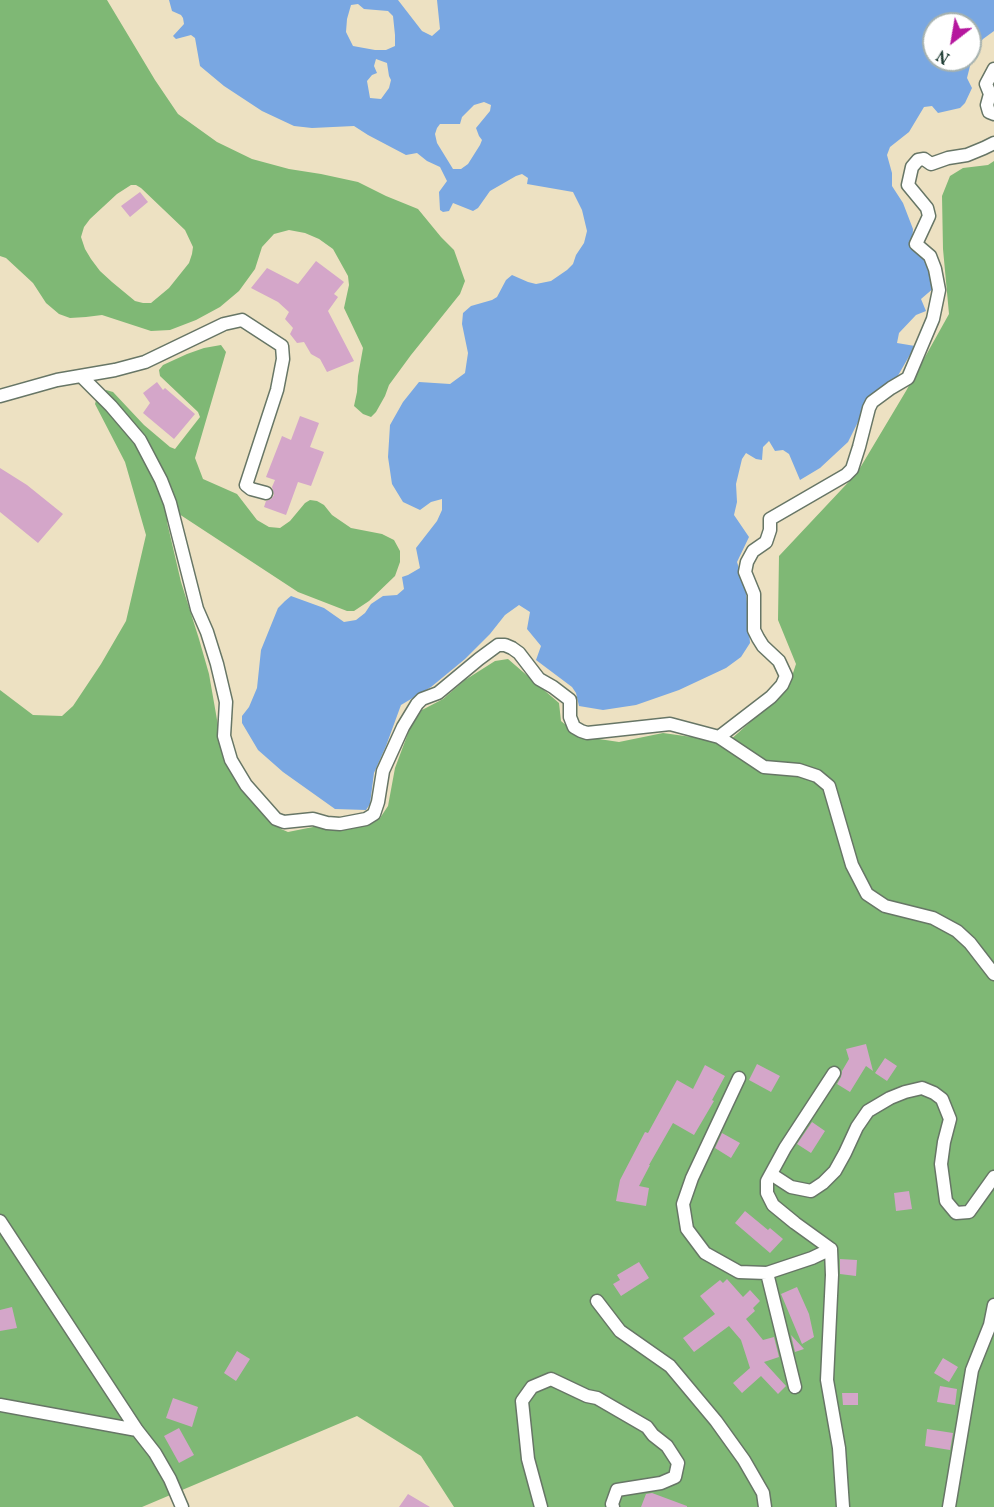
<!DOCTYPE html>
<style>
body{margin:0}
#map{position:relative;width:994px;height:1507px;overflow:hidden;background:#ede1c2;font-family:Vollkorn,serif}
canvas{display:block}
.north{position:absolute;left:922px;top:12px;width:60px;height:60px;box-sizing:border-box;background:#fff;border:2px solid #a5b1ae;border-radius:50%;rotate:211deg;font-size:16px;font-weight:700;line-height:24px;text-align:center;color:#1f3d34}
.north::after{content:'';display:block;margin:auto;width:21px;height:27px;background:#b5179e;clip-path:polygon(50% 0,100% 100%,50% 72%,0 100%)}
</style>
<div id="map">
<canvas width="994" height="1507"></canvas>
<div class="north">N</div>
</div>
<script>
const ctx = document.querySelector('canvas').getContext('2d');
ctx.lineJoin = 'round';
function fillPath(path, color) { ctx.fillStyle = color; ctx.fill(path, 'evenodd'); }
const shape = rows => new Path2D(rows.map(r => 'M' + r).join(''));
function stroke(path, color, width, dash) { ctx.strokeStyle = color; ctx.lineWidth = width; ctx.lineCap = dash ? 'butt' : 'round'; ctx.setLineDash(dash || []); ctx.stroke(path); }
fillPath(shape([
 [0,0,107,0,155,80,178,114,217,142,252,159,289,169,321,174,358,182,386,196,418,209,441,237,454,250,465,281,460,294,411,355,389,385,385,396,376,412,371,417,363,414,354,406,357,392,358,376,363,348,344,308,349,285,348,276,333,249,319,239,305,233,289,230,274,234,262,247,255,269,239,291,220,307,196,320,170,330,151,331,102,315,86,317,70,318,59,314,46,303,33,283,6,258,0,256],
 [131,185,136,185,141,188,185,230,193,247,192,254,189,263,169,288,151,303,143,303,135,301,112,282,100,271,91,259,85,249,81,237,84,227,90,219,117,194],
 [994,161,994,1507,454,1507,421,1456,357,1416,142,1507,0,1507,0,690,33,715,62,716,73,706,101,664,126,621,146,535,125,462,95,404,97,397,106,390,113,392,144,425,170,447,175,449,200,417,198,412,160,376,159,370,163,365,187,354,204,348,221,345,226,352,195,458,203,479,237,494,257,520,269,527,280,528,290,521,305,503,310,500,317,501,324,505,332,515,351,528,382,534,394,540,400,551,400,562,395,576,369,601,354,611,347,611,298,592,179,514,172,514,167,522,181,582,199,639,209,674,223,754,231,773,263,814,281,829,288,832,318,826,333,830,349,829,380,818,388,806,395,768,410,728,422,710,443,699,465,680,495,661,508,659,559,703,561,721,579,736,619,742,663,733,728,742,788,688,796,664,778,620,779,556,857,473,906,391,949,314,943,249,942,196,950,176,963,168,988,165]
]), '#7fb875');
fillPath(shape([
 [169,0,398,0,422,31,432,36,440,29,437,0,994,0,994,31,983,39,974,50,967,78,972,88,965,103,960,108,938,113,932,106,924,107,909,132,890,147,887,155,892,173,892,186,903,203,913,229,912,243,928,260,935,287,921,299,926,311,916,315,899,333,897,343,915,346,896,379,872,394,848,442,820,468,800,480,789,454,783,450,775,451,769,441,763,447,762,460,756,459,746,453,742,459,736,484,737,502,734,515,749,537,737,562,746,590,750,643,741,657,726,668,679,690,636,705,603,710,579,706,576,693,572,687,536,660,541,646,527,629,530,612,519,605,505,615,490,634,465,659,431,687,401,705,386,746,374,773,370,804,366,810,335,809,283,772,258,750,242,723,242,716,249,707,257,688,261,650,278,608,285,601,291,596,324,608,344,622,356,620,365,613,371,604,383,596,397,595,404,589,402,577,408,575,420,568,416,548,437,521,442,510,442,499,431,502,420,510,403,502,392,484,388,457,390,425,403,402,419,382,450,384,465,373,468,353,462,324,463,313,471,306,492,300,497,297,506,280,512,275,528,282,536,284,551,281,567,270,573,264,576,255,584,243,587,231,582,210,573,192,527,184,528,178,522,174,516,176,490,191,478,208,473,211,453,203,449,211,443,212,440,210,439,192,447,181,440,167,427,161,417,153,406,155,368,135,354,126,312,128,294,126,262,111,224,86,200,66,195,38,191,35,176,39,173,36,184,24,183,18,181,15,172,11],
 [358,4,364,9,388,11,393,16,395,35,395,46,386,50,375,50,353,46,346,32,347,19,351,5],
 [934,24,970,24,970,60,934,60],
 [376,59,387,63,389,76,391,80,389,88,381,99,370,98,367,81,372,75,377,73,374,66],
 [484,102,491,105,490,111,476,128,479,136,482,140,480,145,468,164,461,169,453,169,437,143,435,134,437,128,440,124,460,124,462,117,474,105]
]), '#79a7e2');
fillPath(shape([
 [140,192,148,202,130,217,121,206],
 [316,261,344,282,334,294,338,297,328,311,354,361,327,372,320,359,311,354,304,342,297,343,290,334,293,328,285,319,289,312,278,302,251,288,267,268,298,284],
 [157,382,163,390,165,388,195,414,174,439,143,413,150,403,143,393],
 [300,416,319,423,310,447,324,452,311,486,298,482,286,515,264,507,266,501,271,499,274,495,272,487,275,480,266,477,282,436,291,440],
 [0,468,27,485,63,514,38,543,0,512],
 [866,1044,873,1071,866,1066,850,1092,837,1084,841,1077,842,1071,849,1059,846,1049],
 [885,1058,897,1066,887,1081,875,1073],
 [757,1064,780,1076,771,1092,749,1080],
 [705,1065,725,1076,712,1100,714,1101,694,1135,673,1123,649,1165,650,1165,639,1186,649,1188,646,1206,616,1201,620,1180,645,1132,648,1133,677,1080,693,1089],
 [812,1122,825,1131,811,1153,797,1144],
 [722,1133,740,1143,731,1158,715,1148],
 [909,1191,912,1209,896,1211,894,1193],
 [745,1211,768,1230,770,1228,783,1239,770,1253,735,1223],
 [840,1259,857,1260,856,1276,840,1274],
 [639,1262,649,1278,621,1296,613,1284,620,1280,617,1275],
 [727,1279,743,1297,750,1290,760,1301,753,1308,755,1311,746,1319,763,1340,774,1337,779,1357,764,1362,786,1386,778,1394,761,1376,742,1393,733,1383,750,1368,741,1340,729,1326,694,1352,683,1338,715,1314,700,1296,720,1280,723,1283],
 [797,1287,809,1314,814,1337,802,1344,781,1294],
 [12,1307,17,1328,0,1331,0,1310],
 [791,1335,804,1349,795,1352],
 [237,1351,250,1359,236,1381,224,1373],
 [943,1358,958,1367,949,1382,934,1373],
 [940,1386,957,1389,955,1405,937,1402],
 [842,1393,858,1393,858,1405,843,1405],
 [173,1398,198,1407,192,1427,166,1418],
 [179,1428,194,1455,179,1463,164,1436],
 [927,1429,953,1433,950,1450,925,1446],
 [652,1493,687,1506,687,1507,641,1507,646,1494],
 [408,1494,430,1507,399,1507]
]), '#d4a6c9');
const minor = shape([
 [994,69,986,84,990,94,987,105,989,112,994,114],
 [81,376,111,406,140,440,161,480,170,503,197,609,207,632,217,664,226,702,224,736,231,760,246,785,276,819,284,822,313,819,327,823,340,824,366,819,374,814,378,802,383,771,403,727,417,704,422,699,438,693,479,659,498,645,505,645,512,648,519,653,539,679,553,687,570,700,570,717,574,727,581,731,587,733,606,731,670,724,719,737,764,767,799,770,817,776,829,786,852,865,867,894,885,906,933,918,957,931,970,943,994,974],
 [0,396,57,380,115,370,145,362,224,324,242,320,282,346,283,359,277,390,246,485,251,489,266,493],
 [719,737,771,697,782,685,786,676,779,661,763,646,758,638,754,630,754,594,745,572,747,562,753,551,766,542,770,530,770,519,846,475,852,469,859,447,869,408,872,402,891,388,908,378,933,319,939,290,935,269,930,256,916,244,929,216,927,208,908,185,912,167,918,160,924,159,931,164,948,158,967,155,984,148,994,143],
 [739,1078,692,1178,683,1204,687,1229,705,1253,739,1272,767,1273,812,1258,831,1249],
 [771,1174,791,1187,811,1191,823,1183,835,1171,845,1153,857,1127,868,1111,890,1098,905,1092,922,1088,934,1093,942,1099,950,1119,944,1142,941,1164,946,1201,956,1213,969,1212,994,1177],
 [0,1221,137,1430,155,1453,170,1479,182,1507],
 [831,1249,832,1275,827,1380,839,1448,843,1507],
 [831,1249,795,1223,773,1205,767,1193,767,1181,785,1148,834,1073],
 [767,1273,795,1387],
 [597,1301,620,1331,670,1366,716,1421,744,1460,763,1493,765,1507],
 [0,1405,137,1430],
 [541,1507,528,1459,522,1401,532,1387,551,1379,587,1396,597,1398,647,1427,653,1435,667,1446,678,1463,675,1477,661,1483,617,1490,612,1504,613,1507],
 [949,1507,972,1370,990,1325,994,1305]
]);
stroke(minor, '#677666', 15);
stroke(minor, '#fff', 12);
</script>
